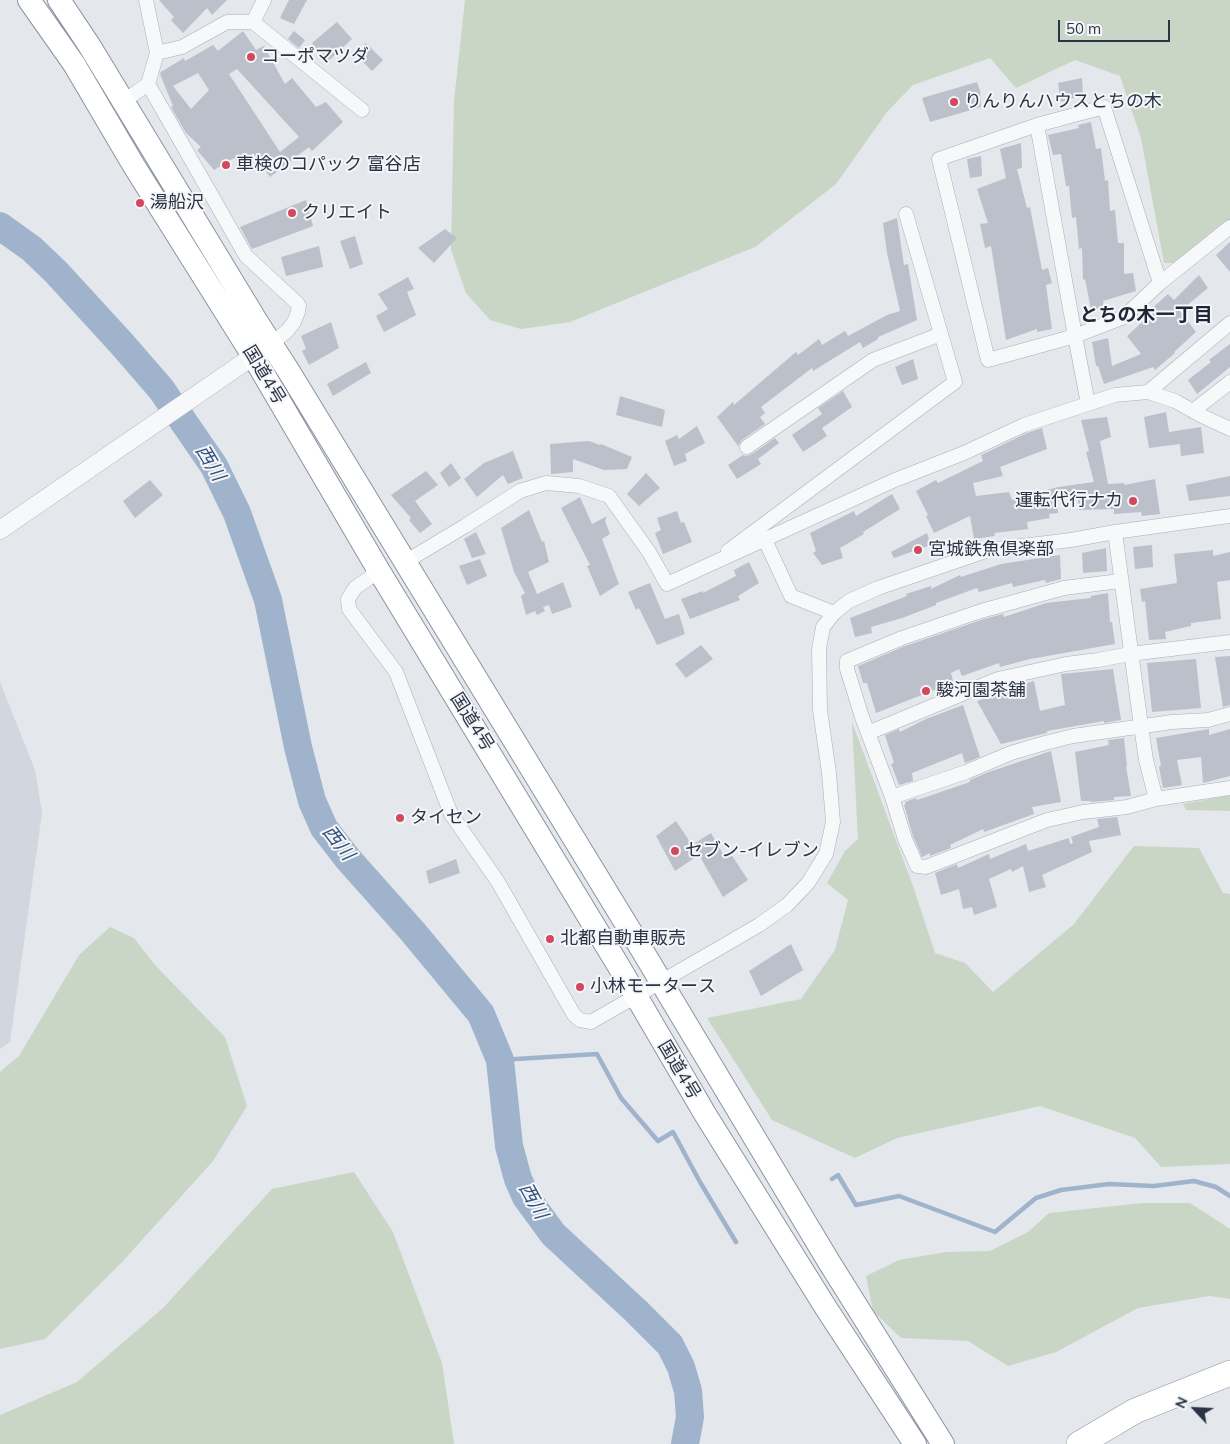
<!DOCTYPE html>
<meta charset="utf-8">
<style>
body{margin:0}
#map{position:relative;width:1230px;height:1444px;overflow:hidden;background:#e4e7ec;font-family:Mulish,sans-serif}
canvas{display:block}
.north{position:absolute;left:1170px;top:1384px;width:50px;height:50px;-webkit-text-stroke:4px #f4f6f9;paint-order:stroke;rotate:295deg;font-size:14px;font-weight:700;line-height:20px;text-align:center;color:#2b3445}
.north::after{content:'';display:block;margin:auto;width:18px;height:22px;background:#2b3445;clip-path:polygon(50% 0,100% 100%,50% 72%,0 100%)}
.scale{position:absolute;left:1058px;top:20px;width:112px;height:22px;box-sizing:border-box;border:2px solid #2b3445;border-top:0;padding-left:6px;font-size:15px;line-height:18px;white-space:nowrap;color:#2b3445;-webkit-text-stroke:4px #f4f6f9;paint-order:stroke}
</style>
<div id="map">
<canvas width="1230" height="1444"></canvas>
<div class="north">N</div>
<div class="scale">50 m</div>
</div>
<script>
const ctx = document.querySelector('canvas').getContext('2d');
ctx.lineJoin = 'round';
function fillPath(path, color) { ctx.fillStyle = color; ctx.fill(path, 'evenodd'); }
const shape = rows => new Path2D(rows.map(r => 'M' + r).join(''));
function stroke(path, color, width, dash) { ctx.strokeStyle = color; ctx.lineWidth = width; ctx.lineCap = dash ? 'butt' : 'round'; ctx.setLineDash(dash || []); ctx.stroke(path); }
function label(font, color, halo, rows, align = 'center') {
  ctx.font = font + ' Mulish,"Noto Sans JP",sans-serif'; ctx.lineWidth = 4; ctx.setLineDash([]); ctx.textBaseline = 'middle'; ctx.strokeStyle = halo; ctx.fillStyle = color; for (const [text, x, y, turn = 0] of rows) {
    ctx.save(); ctx.translate(x, y); ctx.rotate((+turn || 0) * Math.PI / 180); ctx.textAlign = isNaN(turn) ? turn : align; if (halo) ctx.strokeText(text, 0, 0); ctx.fillText(text, 0, 0); ctx.restore();
  }
}
fillPath(shape([
 [0,682,35,770,42,813,10,1042,0,1049]
]), '#d2d6de');
fillPath(shape([
 [465,0,1230,0,1230,221,1177,263,1164,263,1141,138,1120,76,1075,60,1016,88,990,58,913,85,887,112,836,184,755,247,570,322,521,329,490,320,466,293,451,250,454,101],
 [852,722,913,886,935,953,965,963,993,992,1074,924,1134,846,1199,848,1223,893,1230,894,1230,1164,1161,1167,1135,1138,1040,1106,897,1138,855,1158,772,1120,707,1018,801,999,835,950,848,900,827,883,845,851,858,839],
 [1230,795,1230,811,1186,810,1183,804],
 [110,927,134,938,155,965,225,1037,247,1106,213,1161,123,1261,45,1339,0,1349,0,1072,19,1056,79,955],
 [354,1172,393,1232,442,1363,454,1444,0,1444,0,1415,77,1382,163,1308,272,1189],
 [1143,1203,1190,1203,1230,1229,1230,1299,1210,1296,1138,1308,1056,1352,1008,1366,968,1341,901,1338,873,1311,866,1276,899,1260,946,1252,990,1251,1028,1232,1049,1213]
]), '#c9d6c5');
stroke(shape([
 [500,1060,597,1054,621,1098,658,1141,673,1132,700,1182,736,1242],
 [832,1179,838,1175,856,1205,899,1196,995,1232,1036,1198,1061,1190,1109,1184,1154,1186,1194,1181,1216,1187,1230,1196]
]), '#9fb4cc', 4.5);
stroke(shape([
 [0,226,32,249,56,272,122,344,161,389,214,466,237,513,268,600,298,747,312,801,324,828,348,859,413,932,481,1014,500,1060,509,1146,518,1179,526,1197,553,1234,636,1311,670,1345,681,1367,688,1391,690,1417,685,1444]
]), '#9fb4cc', 28);
fillPath(shape([
 [159,0,227,0,212,15,207,8,183,33,171,20,174,17],
 [289,0,307,0,294,24,280,18],
 [337,22,352,39,326,63,312,43],
 [243,31,256,50,264,46,285,84,292,78,316,107,326,102,343,122,312,151,309,147,270,177,253,153,241,164,234,158,214,170,197,150,201,147,186,133,171,107,173,106,160,74,161,72,184,58,185,61,213,45,218,51],
 [237,69,299,137,280,152,229,74],
 [198,73,209,90,191,109,173,86],
 [294,31,305,40,299,48,288,39],
 [366,43,383,60,372,71,355,54],
 [1082,78,1083,95,1061,102,1058,83],
 [977,82,980,91,981,107,930,122,922,98],
 [1091,122,1096,149,1101,148,1105,181,1108,180,1110,211,1115,210,1118,243,1124,243,1124,274,1133,273,1136,291,1103,301,1104,307,1091,310,1085,279,1083,280,1082,248,1079,249,1076,217,1072,218,1069,186,1066,186,1061,154,1053,155,1048,135,1079,128,1078,125],
 [1021,143,1022,168,1017,169,1027,208,1030,207,1042,270,1048,268,1052,283,1046,285,1052,329,1037,332,1037,329,1006,340,991,246,985,248,980,224,988,223,977,189,1006,178,1000,149],
 [981,156,982,176,970,178,967,159],
 [306,200,313,226,252,249,240,227],
 [897,218,904,265,908,264,917,320,878,337,878,339,863,348,860,342,813,371,812,368,761,407,765,413,760,417,765,424,742,440,738,446,717,417,733,402,734,405,796,352,798,355,819,339,822,345,845,331,848,336,887,315,900,311,887,253,883,223],
 [445,229,457,238,434,263,418,248],
 [355,236,363,264,350,269,340,241],
 [1230,242,1230,272,1216,255],
 [319,246,323,267,286,276,281,257],
 [1199,275,1208,288,1180,311,1196,332,1174,352,1175,353,1155,370,1153,367,1104,384,1098,366,1096,366,1092,342,1108,338,1112,366,1141,354,1127,336,1151,314,1149,311,1168,294,1174,300],
 [408,277,414,289,407,292,416,315,384,332,376,316,388,309,378,294],
 [331,322,339,348,309,365,302,351,306,349,301,336],
 [1230,344,1230,367,1197,394,1188,380,1211,362,1209,360],
 [913,359,918,379,902,385,895,367],
 [366,362,371,373,333,396,327,384],
 [843,391,852,407,822,428,827,436,803,452,792,435,822,414,818,408],
 [620,396,665,410,662,427,616,415],
 [1166,412,1169,432,1201,427,1204,453,1181,456,1180,444,1149,448,1144,417],
 [1107,417,1111,437,1100,441,1108,484,1124,483,1124,485,1155,479,1160,514,1142,516,1141,512,1114,514,1114,509,1079,510,1078,498,1057,499,1058,513,1049,514,1050,518,1027,522,1028,529,994,533,995,536,974,539,970,516,934,533,926,516,928,515,916,491,936,480,938,483,983,461,981,455,1027,433,1042,428,1047,449,1000,467,1003,476,973,483,976,496,1009,492,1012,500,1058,487,1094,482,1086,452,1089,451,1081,420],
 [697,426,705,443,685,454,687,461,674,466,665,441,677,435,679,439],
 [775,438,779,443,758,459,761,464,737,479,728,465,743,455,747,456,752,454],
 [589,441,600,445,601,444,632,457,627,469,604,470,573,459,573,472,551,474,550,444],
 [513,451,523,478,508,484,503,475,477,497,464,479,484,463],
 [451,463,461,478,449,487,440,473],
 [426,471,438,485,415,501,432,524,420,533,409,520,411,518,391,495],
 [646,473,660,488,639,506,627,494],
 [1230,476,1230,496,1189,501,1186,485],
 [150,480,163,495,135,518,123,501],
 [892,494,900,509,863,532,864,534,840,548,843,558,822,565,813,553,816,551,810,533,854,511,856,516],
 [580,497,592,524,607,516,605,521,610,534,602,539,619,584,600,596,587,566,590,565,561,508],
 [529,510,542,542,544,541,549,562,528,572,537,594,563,582,572,607,552,614,549,605,543,607,545,611,537,615,535,611,526,615,521,596,525,593,514,572,501,528],
 [677,511,681,523,684,522,692,542,663,554,655,533,661,530,657,518],
 [476,532,486,554,472,558,464,539],
 [927,533,931,545,894,558,891,552],
 [1152,545,1153,567,1135,569,1133,547],
 [1106,548,1107,571,1083,573,1082,553],
 [1213,550,1213,556,1230,552,1230,580,1217,582,1221,619,1191,623,1191,626,1165,632,1166,639,1149,640,1145,601,1142,602,1140,589,1177,583,1174,554],
 [1060,555,1061,579,1046,583,1045,580,1013,587,1012,583,979,592,977,588,936,603,936,605,902,618,871,627,872,633,855,637,850,618,907,596,906,594,931,586,931,589,960,575,961,577,1001,564],
 [480,559,487,576,467,585,459,566],
 [749,562,759,583,738,596,740,600,690,619,681,599,703,591,703,593,736,576,734,570],
 [650,583,665,619,679,614,685,634,657,645,639,608,636,610,628,592],
 [1108,593,1110,622,1112,622,1115,644,1030,659,1000,667,999,663,962,676,959,669,951,673,953,681,942,685,942,687,876,713,867,683,863,683,858,666,905,646,984,619,1003,614,1004,617,1046,603,1091,598,1091,596],
 [701,645,713,659,686,678,675,664],
 [1230,656,1230,705,1223,707,1215,657],
 [1196,659,1201,708,1152,712,1147,663],
 [1113,669,1121,720,1104,723,1104,721,1047,731,1047,733,1001,744,977,701,1023,684,1034,681,1040,711,1065,705,1061,674],
 [963,705,980,757,965,763,962,753,912,773,913,781,899,785,891,764,894,763,885,735,899,729,900,732,926,719],
 [1209,729,1209,735,1230,729,1230,776,1203,783,1201,757,1177,760,1182,785,1163,788,1159,767,1161,766,1156,738],
 [1124,738,1127,766,1126,766,1131,796,1114,797,1114,800,1091,802,1091,801,1081,801,1075,752,1109,745,1108,740],
 [1051,751,1061,802,1032,807,1034,814,984,832,983,829,950,845,951,848,930,856,930,853,922,857,913,836,904,805,906,804,905,802,916,798,917,800,970,782,970,780,986,773],
 [1117,817,1121,835,1089,841,1092,852,1042,875,1046,887,1029,892,1023,866,1012,872,1011,869,989,879,997,907,974,915,972,907,963,909,959,889,941,895,935,873,957,864,958,868,989,854,990,859,1026,844,1028,851,1069,838,1070,844,1073,843,1071,837,1099,827,1097,819],
 [676,821,692,845,711,833,726,859,731,854,748,880,723,897,699,855,675,871,656,836],
 [456,859,460,873,429,884,426,871],
 [791,944,803,970,761,996,749,971]
]), '#bbc0ca');
const minor = shape([
 [146,0,157,53,148,84,246,256,297,303,299,306,298,312,294,322,287,331,271,344],
 [253,22,362,110],
 [157,53,182,47,227,22,253,22,264,0],
 [124,101,148,84],
 [1037,125,1075,336,1124,317,1160,283,1230,227],
 [1148,392,1230,323],
 [1088,404,1075,336,988,360,939,159,1037,125,1104,107,1160,283],
 [1193,411,1230,382],
 [747,447,873,360,941,334],
 [1115,532,1141,726,1146,760,1156,799],
 [765,540,791,596,834,613],
 [728,551,955,382,906,214],
 [405,562,465,526,520,491,546,483,579,486,609,496,649,552,667,584,895,480,964,453,1024,425,1115,395,1148,392,1175,401,1202,416,1230,429],
 [379,571,355,588,348,599,349,609,396,672,451,814,498,882,574,1015,580,1020,591,1022,723,946,759,925,787,905,808,883,826,854,833,822,829,773,820,710,819,649,823,627,834,613,849,601,878,588,989,550,1071,540,1115,532,1230,516],
 [1120,581,1064,588,981,611,902,638,847,661,847,669,862,717,892,797,905,839,917,866,926,867,1047,820,1083,812,1127,807,1156,799,1230,788],
 [868,733,998,679,1066,664,1098,660,1130,654,1230,642],
 [892,797,966,772,1011,753,1045,743,1073,736,1172,722,1208,720,1230,714]
]);
const tertiary = shape([
 [0,530,262,350]
]);
const trunk = shape([
 [29,0,74,64,134,166,253,356,379,571,618,965,705,1114,826,1308,915,1444],
 [59,0,89,45,257,322,288,370,642,950,829,1262,943,1444]
]);
const motorway = shape([
 [1079,1444,1135,1411,1230,1373]
]);
stroke(minor, '#a9aeb7', 15);
stroke(tertiary, '#a9aeb7', 19);
stroke(trunk, '#8b94a3', 24);
stroke(motorway, '#8b94a3', 26);
stroke(minor, '#f7f8fa', 14);
stroke(tertiary, '#f7f8fa', 18);
stroke(trunk, '#fff', 22);
stroke(motorway, '#fff', 25);
for (const [x, y, r, color] of [
 [251,57,5,"#d1495b"],
 [954,102,5,"#d1495b"],
 [226,165,5,"#d1495b"],
 [140,203,5,"#d1495b"],
 [292,213,5,"#d1495b"],
 [1133,501,5,"#d1495b"],
 [918,550,5,"#d1495b"],
 [926,691,5,"#d1495b"],
 [400,818,5,"#d1495b"],
 [675,851,5,"#d1495b"],
 [550,939,5,"#d1495b"],
 [580,987,5,"#d1495b"]
]) { const dot = new Path2D(); dot.arc(x, y, r, 0, 2 * Math.PI); ctx.fillStyle = color; ctx.fill(dot); stroke(dot, '#f4f6f9', 2); }
label('18px', '#2b3445', '#f4f6f9', [
 ["コーポマツダ",261,57],
 ["りんりんハウスとちの木",964,102],
 ["車検のコパック 富谷店",236,165],
 ["湯船沢",150,203],
 ["クリエイト",302,213],
 ["運転代行ナカ",1123,501,"right"],
 ["宮城鉄魚倶楽部",928,550],
 ["駿河園茶舗",936,691],
 ["タイセン",410,818],
 ["セブン-イレブン",685,851],
 ["北都自動車販売",560,939],
 ["小林モータース",590,987]
], 'left');
label('18px', '#2b3445', '#f4f6f9', [
 ["国道4号",264,375,59],
 ["国道4号",472,722,58],
 ["国道4号",679,1070,59]
]);
label('bold 19px', '#1d2536', '#f4f6f9', [
 ["とちの木一丁目",1146,315]
]);
label('italic 19px', '#34527a', '#f4f6f9', [
 ["西川",210,463,59],
 ["西川",338,843,52],
 ["西川",533,1201,61]
]);
</script>
